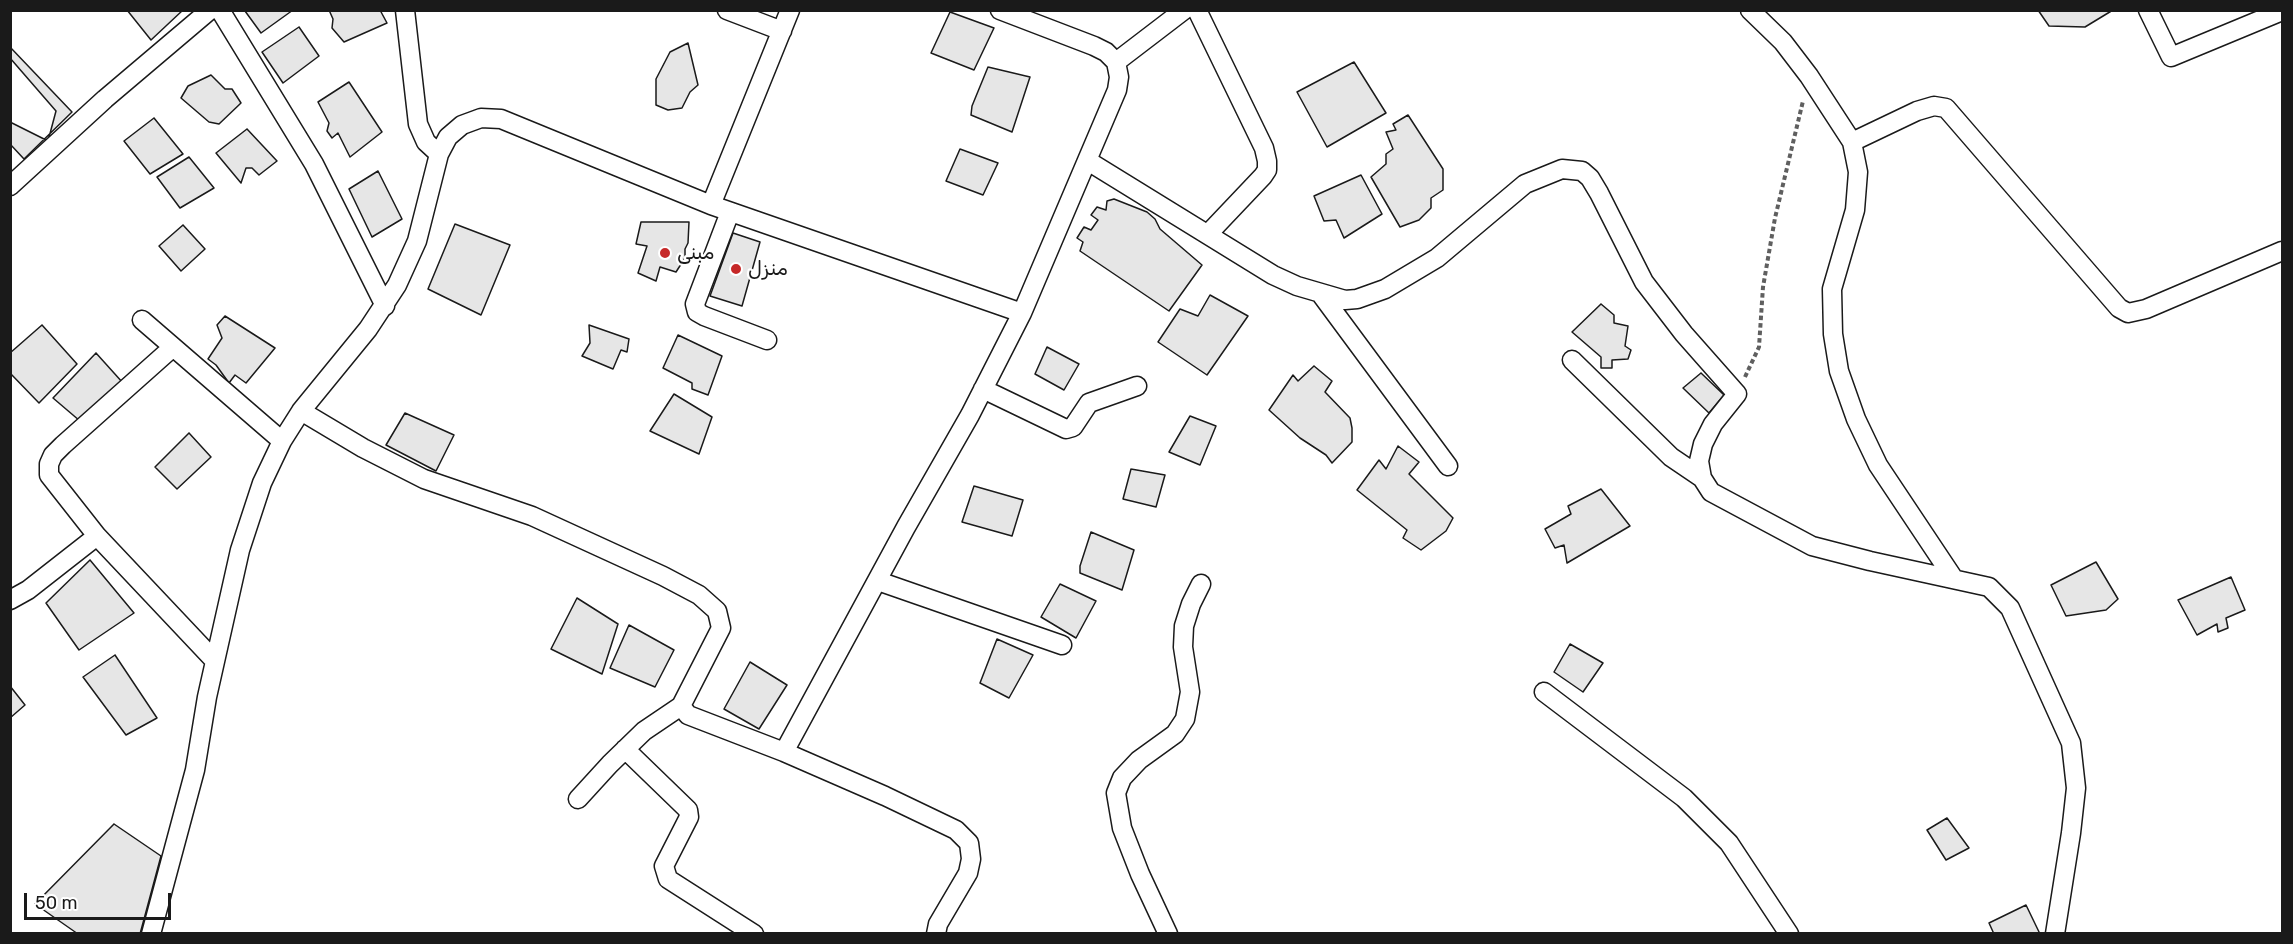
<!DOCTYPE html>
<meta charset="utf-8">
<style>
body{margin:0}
#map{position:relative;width:2293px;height:944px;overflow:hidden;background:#fff;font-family:Rubik,sans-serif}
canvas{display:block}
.frame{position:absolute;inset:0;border:12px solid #1a1a1a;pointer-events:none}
.scale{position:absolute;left:24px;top:893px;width:147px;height:27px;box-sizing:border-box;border:3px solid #1a1a1a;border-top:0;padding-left:8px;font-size:18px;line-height:21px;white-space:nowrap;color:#1a1a1a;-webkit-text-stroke:4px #fff;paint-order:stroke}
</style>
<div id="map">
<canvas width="2293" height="944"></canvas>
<div class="frame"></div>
<div class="scale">50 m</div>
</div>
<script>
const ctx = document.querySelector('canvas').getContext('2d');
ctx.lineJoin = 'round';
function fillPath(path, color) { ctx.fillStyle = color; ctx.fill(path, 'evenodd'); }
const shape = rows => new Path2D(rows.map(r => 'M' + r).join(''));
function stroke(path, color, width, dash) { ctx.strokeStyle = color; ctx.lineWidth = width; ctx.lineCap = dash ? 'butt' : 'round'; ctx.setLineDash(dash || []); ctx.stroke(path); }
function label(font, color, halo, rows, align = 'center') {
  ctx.font = font + ' Rubik,Cairo,sans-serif'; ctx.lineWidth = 4.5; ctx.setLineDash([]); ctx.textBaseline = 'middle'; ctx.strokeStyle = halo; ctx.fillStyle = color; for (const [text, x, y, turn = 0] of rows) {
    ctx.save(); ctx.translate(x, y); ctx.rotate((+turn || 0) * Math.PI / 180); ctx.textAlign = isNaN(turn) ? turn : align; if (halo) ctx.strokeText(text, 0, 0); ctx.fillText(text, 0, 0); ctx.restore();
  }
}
const building = shape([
 [127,10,183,10,151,40,127,10],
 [247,10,293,10,261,33,245,11,247,10],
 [329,10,380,10,387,23,344,42,332,28,333,19,329,10],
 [2038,10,2113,10,2085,27,2049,26,2038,10],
 [950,12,994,28,974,70,931,53,950,12],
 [299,27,319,56,283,83,262,52,299,27],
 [688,43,698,85,690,92,682,108,668,110,656,105,656,79,670,52,688,43],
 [10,47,72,112,24,159,10,144,10,47],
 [10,58,56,111,48,141,10,122,10,58],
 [1354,62,1386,113,1327,147,1297,92,1354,62],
 [988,67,1030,77,1012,132,971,115,972,106,988,67],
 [211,75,225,89,232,89,241,103,219,124,209,122,181,98,188,86,211,75],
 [349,82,382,132,350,157,338,133,332,138,327,131,329,123,318,102,349,82],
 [1408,115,1443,169,1443,190,1431,198,1431,208,1419,220,1400,227,1371,177,1386,164,1386,154,1393,149,1386,132,1396,130,1393,124,1408,115],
 [154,118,183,154,150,174,124,141,154,118],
 [247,129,277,161,259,175,252,168,246,168,241,183,216,153,247,129],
 [960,149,998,163,983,195,946,181,960,149],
 [189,157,214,188,180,208,157,177,189,157],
 [378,171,402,219,372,237,349,189,378,171],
 [1361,175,1382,214,1344,238,1336,220,1324,221,1314,196,1361,175],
 [1114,199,1147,212,1155,219,1160,229,1202,265,1169,311,1080,251,1083,242,1077,238,1084,227,1091,230,1098,220,1091,215,1097,207,1106,210,1107,201,1114,199],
 [641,222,689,222,688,243,685,249,685,258,676,272,660,267,656,281,638,273,647,246,636,244,641,222],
 [455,224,510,245,481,315,428,289,455,224],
 [183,225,205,249,181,271,159,246,183,225],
 [733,233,760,242,742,306,710,296,733,233],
 [1210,295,1248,316,1207,375,1158,342,1180,309,1198,316,1210,295],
 [1601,304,1614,315,1614,323,1628,326,1625,346,1631,350,1628,359,1612,360,1612,368,1601,368,1601,357,1572,332,1601,304],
 [225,316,275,348,246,383,235,375,229,383,216,365,208,359,222,338,217,325,225,316],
 [42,325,77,364,39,403,10,373,10,353,42,325],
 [589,325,629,339,627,352,621,350,613,369,582,356,590,343,589,325],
 [678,335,722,356,708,395,692,389,692,383,663,368,678,335],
 [1047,347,1079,364,1064,390,1035,374,1047,347],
 [96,353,123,383,80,421,53,398,96,353],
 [1314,366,1332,381,1325,392,1350,418,1352,428,1352,442,1332,463,1326,455,1300,438,1269,410,1293,375,1298,381,1314,366],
 [1701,373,1724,395,1709,413,1683,388,1701,373],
 [674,394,712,417,699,454,650,431,674,394],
 [405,413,454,435,436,471,386,445,405,413],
 [1190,416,1216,426,1200,465,1169,452,1190,416],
 [189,433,211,457,177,489,155,467,189,433],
 [1398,446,1419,462,1409,474,1453,518,1446,531,1421,550,1403,538,1407,530,1357,490,1379,460,1386,469,1398,446],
 [1131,469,1165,475,1156,507,1123,499,1131,469],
 [974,486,1023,500,1012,536,962,522,974,486],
 [1601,489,1630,526,1567,563,1564,545,1555,548,1545,529,1571,514,1568,506,1601,489],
 [1091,532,1134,550,1122,590,1080,573,1080,566,1091,532],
 [90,560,134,613,79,650,46,603,90,560],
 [2096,562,2118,599,2106,610,2066,616,2051,585,2096,562],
 [2231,577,2245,610,2226,618,2228,628,2218,632,2217,624,2197,635,2178,600,2231,577],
 [1060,584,1096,601,1076,638,1041,617,1060,584],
 [577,598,618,624,602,674,551,649,577,598],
 [629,625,674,650,655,687,610,668,629,625],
 [997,639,1033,655,1009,698,980,683,997,639],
 [1570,644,1603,663,1583,692,1554,672,1570,644],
 [115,655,157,718,126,735,83,677,115,655],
 [750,662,787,685,759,729,724,709,750,662],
 [10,686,25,705,10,718,10,686],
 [1947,818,1969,848,1946,860,1927,830,1947,818],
 [114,824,161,856,140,934,78,934,35,904,114,824],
 [2026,905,2040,934,1994,934,1989,923,2026,905]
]);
fillPath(building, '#e6e6e6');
stroke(building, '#1a1a1a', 1.5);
const minor = shape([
 [220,10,314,164,385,306],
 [405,10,418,124,426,142,439,154],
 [727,10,782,31],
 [1197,10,1264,148,1267,161,1267,170,1263,176,1208,234],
 [1750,10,1783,42,1809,76,1852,142,1858,172,1855,210,1832,289,1833,334,1839,371,1856,419,1878,465,1954,579],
 [2148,10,2171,57,2282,11],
 [1116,62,1184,10],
 [1852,142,1917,111,1934,106,1946,108,2119,308,2128,313,2146,309,2282,251],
 [1088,161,1273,275,1297,286,1345,300,1357,299,1385,289,1437,258,1525,184,1562,169,1582,171,1590,178,1599,193,1644,282,1684,334,1737,394,1713,424,1703,444,1699,461,1702,478,1711,492,1812,546,1870,561,1989,587,2010,608,2071,743,2076,788,2071,833,2055,934],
 [10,186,105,99,210,10],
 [711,205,790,10],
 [730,212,695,304,697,312,704,316,767,340],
 [1320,293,1448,466],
 [142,320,282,441],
 [1572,360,1671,457,1702,478],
 [983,389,1066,429,1073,427,1089,403,1137,386],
 [301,411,363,448,424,479,532,516,663,576,699,595,717,611,721,628,681,706,688,715,784,752,885,796,956,830,969,843,971,859,968,873,938,924,936,934],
 [97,536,49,475,49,464,53,455,63,445,172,348],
 [878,581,1062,645],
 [10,600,28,590,97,536,215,661],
 [1544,692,1684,798,1729,843,1789,934],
 [625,749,688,810,689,817,664,866,668,879,754,934],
 [784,752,906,527,970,415,1022,313,1117,90,1119,77,1116,62,1106,52,1094,46,1000,10],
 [578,799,610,764,644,731,681,706],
 [151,934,195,770,207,697,240,550,262,483,282,441,301,411,368,329,397,285,417,241,439,154,448,137,462,125,481,118,501,119,711,205,1022,313],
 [1168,934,1140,874,1122,828,1116,793,1122,778,1139,760,1175,734,1185,719,1190,692,1183,647,1184,626,1191,604,1201,584]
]);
stroke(minor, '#1a1a1a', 21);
stroke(shape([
 [1745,377,1759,347,1763,287,1775,218,1803,101]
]), '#5f5f5f', 4, [4.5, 3]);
stroke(minor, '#fff', 18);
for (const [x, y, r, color] of [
 [665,253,6,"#c62828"],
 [736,269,6,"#c62828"]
]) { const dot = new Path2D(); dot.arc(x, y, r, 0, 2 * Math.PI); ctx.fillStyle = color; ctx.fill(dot); stroke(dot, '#fff', 2); }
label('20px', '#1a1a1a', '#fff', [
 ["مبنى",677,253],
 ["منزل",748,269]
], 'left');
</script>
